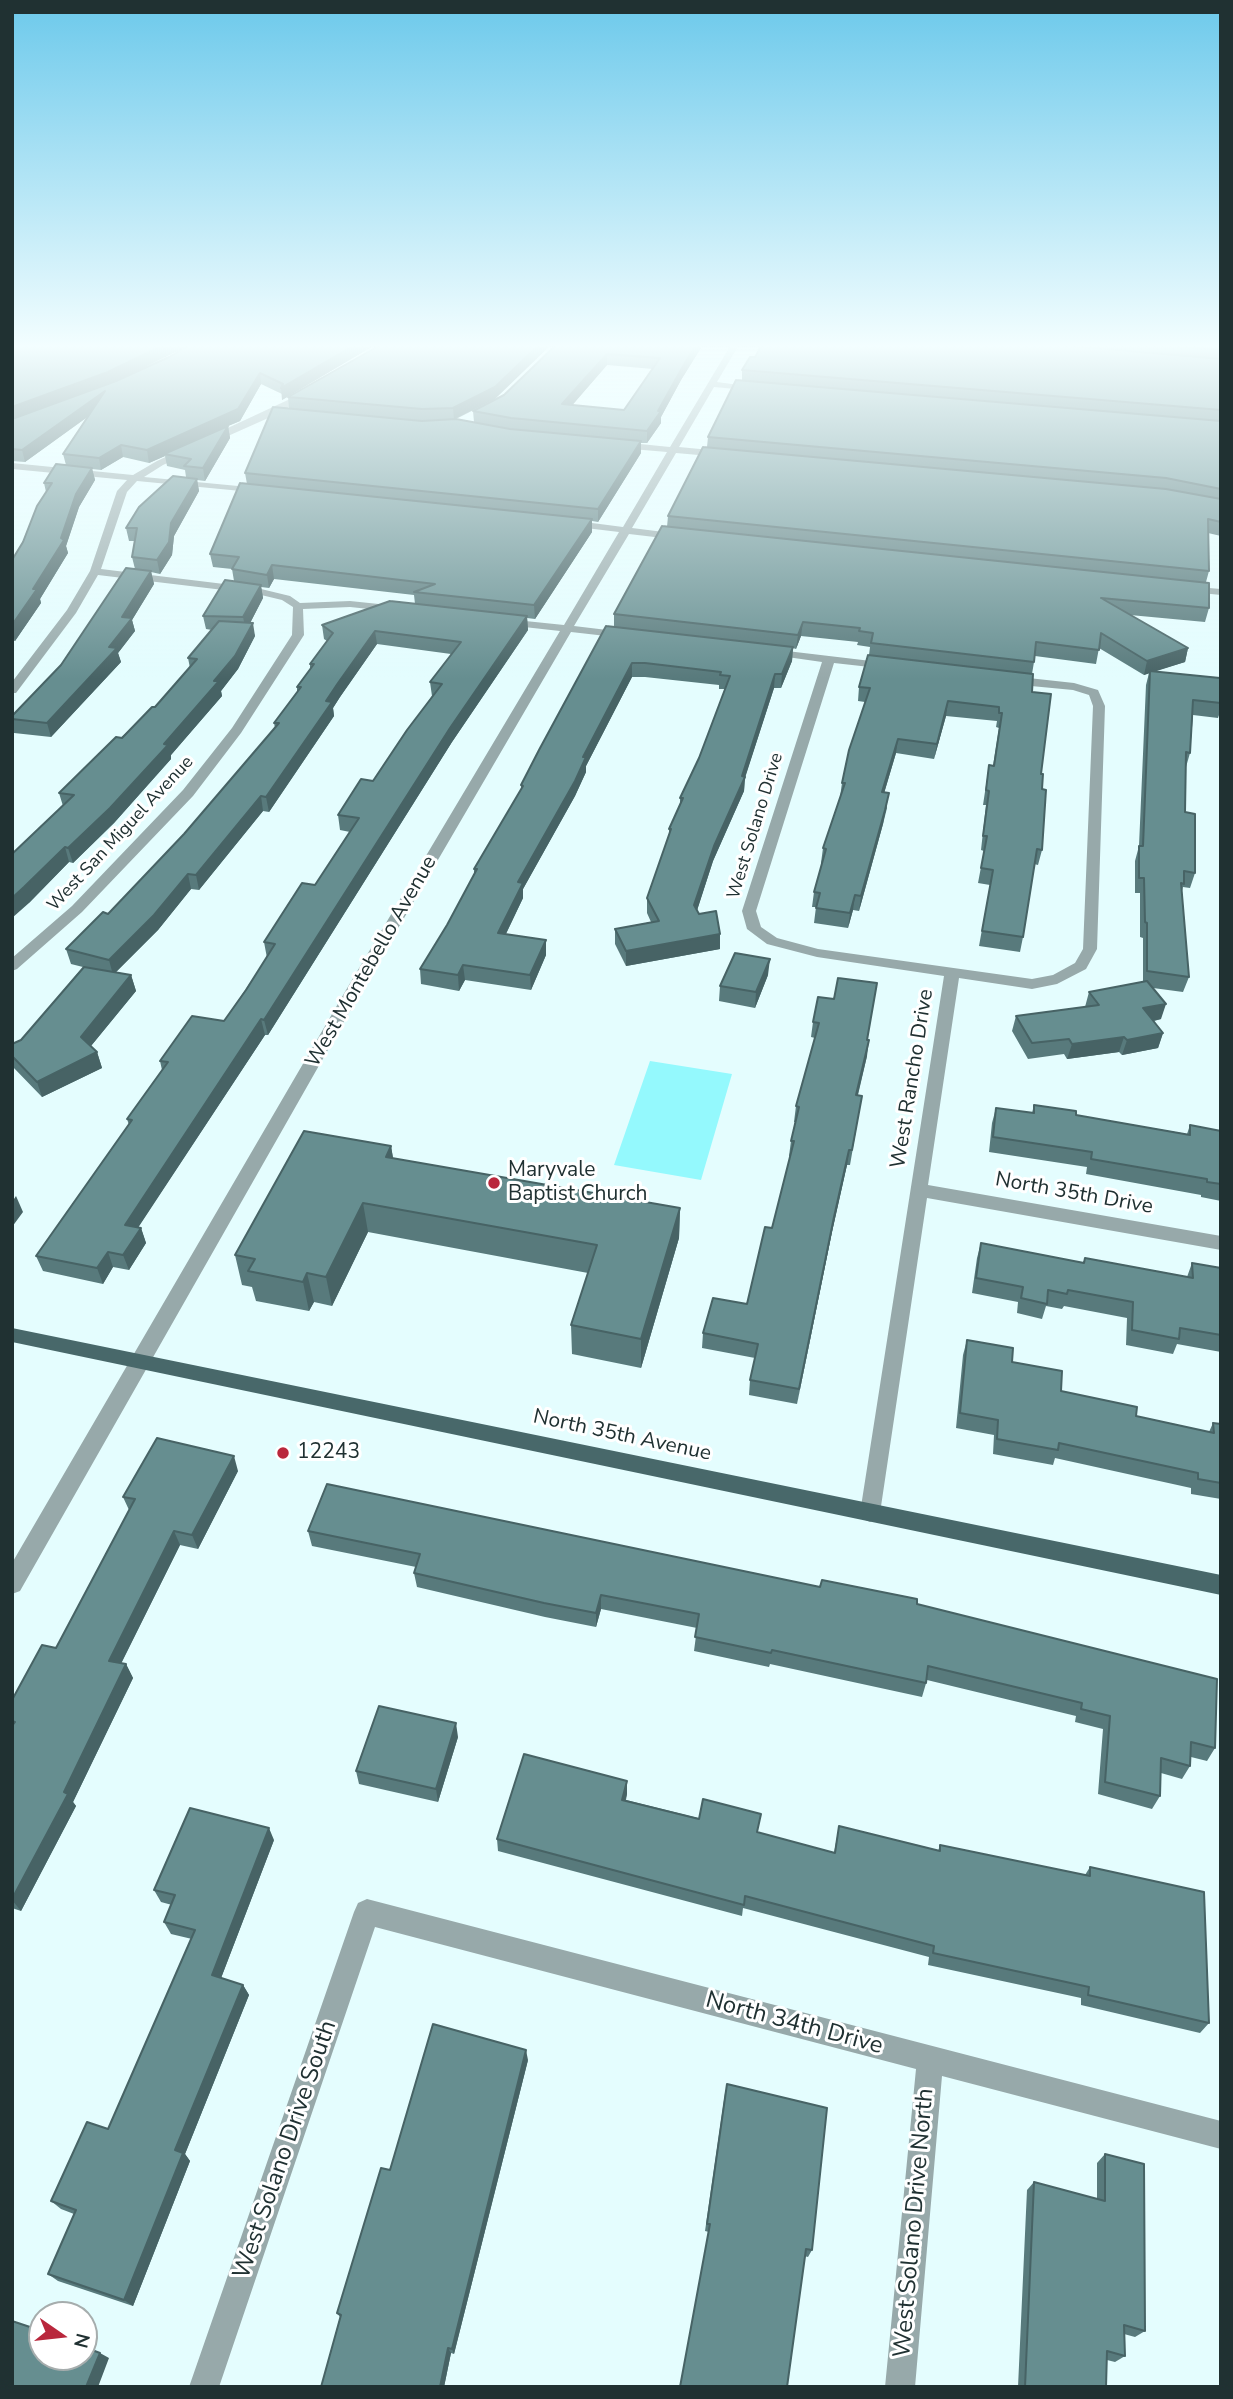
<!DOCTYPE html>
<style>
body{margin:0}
#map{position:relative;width:1233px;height:2399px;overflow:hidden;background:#e4fdfe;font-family:"Nunito Sans",sans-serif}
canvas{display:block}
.frame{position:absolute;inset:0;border:14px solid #203132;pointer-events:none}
.north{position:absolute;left:28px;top:2301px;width:70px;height:70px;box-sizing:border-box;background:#fff;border:2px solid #a6adad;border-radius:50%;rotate:104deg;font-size:19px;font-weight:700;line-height:28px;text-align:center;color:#203132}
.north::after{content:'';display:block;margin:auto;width:24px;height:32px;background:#b9273c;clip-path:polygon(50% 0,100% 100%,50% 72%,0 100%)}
</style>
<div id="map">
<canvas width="1233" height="2399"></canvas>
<div class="frame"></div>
<div class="north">N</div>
</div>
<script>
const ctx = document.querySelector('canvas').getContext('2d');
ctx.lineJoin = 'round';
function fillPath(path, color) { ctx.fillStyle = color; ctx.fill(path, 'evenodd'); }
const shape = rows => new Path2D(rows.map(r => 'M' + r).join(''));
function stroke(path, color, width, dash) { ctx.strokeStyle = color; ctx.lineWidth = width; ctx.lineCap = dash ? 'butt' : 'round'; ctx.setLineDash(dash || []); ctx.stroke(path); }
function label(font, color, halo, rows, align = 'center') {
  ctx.font = font + ' "Nunito Sans",sans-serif'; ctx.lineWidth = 6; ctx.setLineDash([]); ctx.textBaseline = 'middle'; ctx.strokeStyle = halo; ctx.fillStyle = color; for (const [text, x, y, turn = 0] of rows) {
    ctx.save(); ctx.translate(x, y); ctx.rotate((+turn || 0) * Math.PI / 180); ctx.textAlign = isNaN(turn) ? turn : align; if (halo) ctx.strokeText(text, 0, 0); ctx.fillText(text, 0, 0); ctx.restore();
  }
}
fillPath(shape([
 [650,1061,732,1074,701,1180,614,1165]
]), '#94f9fd');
fillPath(shape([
 [732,343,740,343,717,382,761,388,757,391,714,387,679,447,721,451,726,454,721,457,676,453,632,528,680,534,685,537,680,540,629,534,574,626,624,632,630,635,624,638,571,632,362,990,20,1591,12,1594,12,1563,346,990,560,631,506,625,500,622,506,619,564,625,619,532,569,526,564,523,569,520,623,527,667,452,620,448,615,445,620,442,670,447,732,343],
 [305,392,312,394,275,415,163,465,144,477,259,488,264,491,262,493,137,481,127,492,101,569,257,588,290,596,300,603,350,601,398,606,403,609,398,612,350,607,303,609,304,635,241,733,193,796,82,912,17,969,12,971,12,958,72,906,183,790,232,728,292,635,293,607,282,600,257,594,98,575,76,613,16,693,12,693,12,682,67,610,90,571,117,491,127,480,12,469,12,463,133,475,157,461,305,392],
 [1185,586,1221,589,1221,595,1181,591,1181,587,1185,586],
 [770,649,888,663,894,666,888,669,834,663,756,911,761,927,777,938,818,949,1032,979,1053,975,1075,963,1083,949,1093,706,1089,695,1073,690,1010,684,1004,680,1010,676,1074,683,1098,690,1105,706,1097,949,1086,969,1057,984,1032,989,959,978,928,1185,1221,1236,1221,1250,927,1198,880,1513,877,1519,870,1522,863,1519,860,1513,944,976,817,957,767,944,747,929,742,911,822,662,766,654,766,650,770,649],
 [367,1899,1221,2121,1221,2149,942,2076,915,2387,885,2387,916,2069,375,1927,219,2387,189,2387,354,1912,358,1903,367,1899]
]), '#97a9aa');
fillPath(shape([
 [12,1328,1221,1575,1221,1595,12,1342,12,1328]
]), '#48686a');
fillPath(shape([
 [12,343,378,343,282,400,282,394,261,384,240,421,228,426,230,438,205,481,197,480,199,491,174,536,172,555,160,574,151,572,154,584,132,620,135,631,118,653,121,662,51,737,14,733,12,726,12,716,61,665,135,569,132,557,135,541,129,541,126,528,186,477,185,470,167,466,165,456,149,463,123,457,101,470,92,469,95,480,79,507,66,546,68,553,40,599,41,603,15,641,12,640,12,560,23,542,46,492,44,483,66,465,63,454,87,417,25,462,12,461],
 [193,343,169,357,119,380],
 [558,343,704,343,681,380,661,417,661,423,647,443,641,443,641,453,598,522,592,521,592,532,535,619,527,618,528,630,452,742,268,1035,265,1035,138,1227,141,1228,146,1243,129,1270,113,1267,103,1284,43,1271,36,1256,129,1125,127,1119,162,1070,160,1061,224,1021,267,958,264,942,315,885,350,832,340,830,338,815,373,781,432,696,430,682,451,654,377,644,340,697,333,708,334,716,269,812,263,811,199,890,191,889,158,930,116,972,131,975,136,991,91,1046,97,1052,102,1068,42,1097,12,1066,12,1044,21,1040,83,967,71,964,66,949,108,914,184,834,275,728,274,723,297,692,297,687,310,669,310,664,327,641,324,639,322,625,415,604,414,595,274,579,269,588,261,587,263,598,250,623,255,636,238,669,221,691,222,696,171,755,171,759,114,823,73,863,69,862,29,903,63,806,59,793,155,707,190,668,188,658,212,630,206,629,203,616,234,581,232,569,213,567,210,554,247,484,245,473,289,408,288,397,377,347,495,399,456,419,474,422,473,411,504,395],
 [607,365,653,369,624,410,572,405],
 [939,343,1221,343,1221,536,1208,533,1209,571,1206,582,1209,608,1205,622,1130,615,1188,648,1185,662,1155,671,1221,683,1221,709,1218,718,1193,715,1190,753,1186,767,1185,812,1195,873,1190,888,1183,887,1182,891,1189,977,1183,992,1153,988,1161,1019,1154,1021,1163,1033,1158,1048,1122,1055,1119,1052,1067,1059,1064,1054,1028,1059,1012,1031,1016,1016,1085,1007,1089,992,1143,982,1143,938,1140,937,1140,893,1135,893,1135,861,1139,846,1146,685,1149,673,1144,675,1099,648,1096,664,1035,656,1032,674,1032,692,1042,789,1042,850,1038,865,1034,864,1023,937,1020,952,979,946,990,885,978,883,984,851,981,850,986,805,983,805,989,765,993,766,999,728,996,727,997,721,946,716,934,759,896,753,884,793,887,808,883,824,859,911,853,910,848,928,814,923,816,907,812,907,814,892,822,863,821,863,823,848,840,797,842,783,865,702,858,701,859,687,869,655,870,647,857,645,858,642,801,636,796,649,793,648,792,661,781,688,774,688,745,777,744,791,713,861,697,910,699,914,720,934,720,949,626,966,615,944,615,929,651,922,647,913,647,898,669,836,669,829,680,804,680,798,699,758,725,689,719,689,719,685,645,677,632,677,586,766,586,772,575,796,523,889,523,898,506,934,546,955,531,990,465,980,459,991,421,984,420,969,447,925,474,874,474,869,521,789,521,785,614,627,614,614,667,527,668,516,707,447,708,437,742,380,742,370],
 [768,975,755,1008,719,1001,720,986],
 [818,997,867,1040,867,1056,858,1095,862,1096,850,1165,847,1165,832,1232,797,1404,749,1395,750,1380,755,1358,702,1348,703,1333,747,1304,772,1228,790,1156,789,1156,791,1141,795,1122,794,1122,796,1106,815,1038,811,1037,813,1022],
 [1034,1105,1076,1115,1187,1134,1190,1125,1221,1131,1221,1201,1201,1197,1201,1195,1086,1174,1087,1167,989,1152,992,1123,996,1108,1032,1113],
 [391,1146,393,1158,680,1208,679,1238,641,1368,572,1354,571,1325,588,1273,368,1232,332,1306,314,1302,309,1311,256,1301,252,1287,242,1285,235,1255],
 [981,1243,1083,1263,1085,1258,1187,1277,1192,1263,1221,1268,1221,1352,1177,1344,1173,1354,1126,1345,1127,1318,1064,1306,1062,1309,1046,1306,1042,1319,1017,1313,1018,1302,972,1293,977,1258],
 [967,1340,1012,1362,1061,1391,1136,1416,1209,1432,1213,1423,1221,1424,1221,1499,1191,1494,1191,1488,1055,1458,1053,1465,993,1454,994,1435,956,1428,963,1355],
 [238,1471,198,1549,180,1545,121,1663,126,1664,133,1678,73,1802,76,1806,21,1911,12,1908,12,1700,56,1648,129,1510,123,1497],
 [308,1531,820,1587,917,1604,1215,1748,1207,1761,1191,1757,1190,1766,1182,1779,1161,1773,1160,1796,1152,1809,1098,1794,1103,1729,1075,1722,1076,1716,927,1680,922,1697,770,1664,769,1667,694,1651,697,1628,601,1609,596,1627,545,1617,417,1587,414,1573,416,1567,312,1546],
 [458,1737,438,1802,359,1784,356,1771],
 [627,1794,626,1800,758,1833,834,1853,839,1826,938,1851,940,1845,1085,1875,1090,1867,1209,2023,1200,2033,1081,2005,1081,1998,928,1965,929,1957,743,1908,742,1916,498,1851,497,1839],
 [274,1840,221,1978,243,1985,249,1995,185,2154,190,2161,133,2306,58,2281,48,2274,74,2214,61,2209,51,2201,108,2129,192,1939,171,1934,164,1922,172,1905,161,1902,154,1890],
 [528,2060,454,2354,451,2353,444,2387,321,2387,340,2317,337,2313,390,2170],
 [725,2093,812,2250,808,2257,705,2231],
 [1105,2154,1145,2331,1135,2337,1124,2334,1125,2356,1115,2362,1107,2360,1106,2387,1018,2387,1027,2190,1034,2182,1097,2199,1097,2163]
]), '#587a7c');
fillPath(shape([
 [168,343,193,343,111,384,12,420,12,407],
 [358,343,378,343,282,400,281,388],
 [541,343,553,343,495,399,454,419,453,408],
 [697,343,704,343,681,380,661,417,661,423,647,443,647,431,682,368],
 [607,354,607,365,563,416,562,404],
 [260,373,261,384,240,421,228,426,230,438,205,481,203,468,228,427,164,454,165,456,149,463,147,450],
 [105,391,107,403,25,462,22,450],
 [641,441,641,453,598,522,598,509],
 [121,445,123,457,101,470,99,458],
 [92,468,95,480,79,507,66,546,68,553,40,599,41,603,15,641,12,630,12,625,61,538,76,494],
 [197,479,199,491,174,536,172,555,160,574,157,560,171,523],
 [592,519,592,532,535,619,534,605],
 [272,565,274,579,269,588,267,575],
 [151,571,154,584,132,620,135,631,118,653,121,662,51,737,47,723,109,647,122,617],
 [261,585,263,598,246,631,243,617],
 [527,616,528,630,452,742,268,1035,264,1020,450,728],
 [803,622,801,636,796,649,798,635],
 [253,623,255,636,238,669,221,691,222,696,171,755,171,759,114,823,73,863,68,848,164,744,214,681],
 [375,631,377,644,340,697,333,708,334,716,269,812,266,797,338,683],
 [793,647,792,661,781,688,782,674],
 [1188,648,1185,662,1144,675,1147,661],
 [632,663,632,677,586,766,586,772,575,796,523,889,523,898,499,948,498,933,518,882],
 [775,674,774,688,745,778,745,777,744,791,713,861,694,920,694,905,714,846,742,776],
 [948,701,946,716,934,759,937,744],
 [898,739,896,753,880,807,882,792],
 [889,793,883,824,859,911,861,896],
 [261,796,263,811,199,890,196,875],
 [65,847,69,862,29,903,12,918,12,898],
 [188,874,191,889,158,930,113,975,109,960],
 [855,895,853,910,848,928,850,913],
 [720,934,720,949,626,966,626,951],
 [546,940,546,955,531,990,530,975],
 [770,959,768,975,755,1008,756,992],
 [463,965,465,980,459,991,458,975],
 [131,975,136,991,86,1052,81,1037],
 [1166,1004,1161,1019,1139,1024,1143,1008],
 [261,1019,265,1035,130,1240,125,1225],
 [1163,1033,1158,1048,1122,1055,1127,1040],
 [1124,1037,1119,1052,1067,1059,1072,1044],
 [869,1040,867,1056,854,1110,856,1095],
 [97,1052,102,1068,42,1097,37,1082],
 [391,1146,396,1176,386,1157],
 [849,1150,847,1165,832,1232,797,1404,834,1217],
 [16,1196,23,1212,12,1227,12,1202],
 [363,1203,368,1232,332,1306,326,1277],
 [680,1208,679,1238,641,1368,641,1339],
 [141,1228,146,1243,129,1270,123,1255],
 [108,1252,113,1267,103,1284,97,1268],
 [307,1273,314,1302,309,1311,303,1282],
 [234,1456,238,1471,198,1549,192,1535],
 [174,1531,180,1545,116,1674,109,1661],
 [601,1595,601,1609,596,1627,596,1613],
 [126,1664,133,1678,73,1802,76,1806,21,1911,12,1900],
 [456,1723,458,1737,438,1802,436,1789],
 [627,1781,627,1794,622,1812,622,1800],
 [269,1828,274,1840,218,1986,212,1975],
 [243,1985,249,1995,185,2154,190,2161,133,2306,124,2300,175,2150],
 [526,2050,528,2060,454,2354,452,2349],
 [448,2348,451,2353,444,2387,440,2387],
 [100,2353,109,2358,98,2387,86,2387]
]), '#476365');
const building = shape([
 [12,343,168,343,108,372,12,407,12,343],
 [193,343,358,343,281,388,283,384,260,373,238,409,147,450,121,445,99,458,63,454,105,391,22,450,12,449,12,419,116,381,169,357,193,343],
 [381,343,541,343,495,387,453,408,422,409,288,397,377,347,381,343],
 [558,343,697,343,682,368,658,411,661,411,647,431,511,418,473,411,504,395,558,343],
 [607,354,660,358,624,410,562,404,607,354],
 [763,343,1037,343,1221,359,1221,410,742,370,750,357,755,357,763,343],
 [1139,343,1221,343,1221,350,1139,343],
 [736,380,1221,421,1221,489,1166,478,708,437,736,380],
 [273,407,422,421,456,419,510,429,641,441,598,509,245,473,273,407],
 [228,426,203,468,184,466,191,459,164,454,228,426],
 [703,447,1166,489,1221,499,1221,522,1208,519,1209,571,668,516,703,447],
 [56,464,92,468,76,494,61,538,64,540,33,589,37,589,12,625,12,560,23,542,37,506,52,483,44,483,56,464],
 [173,476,197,479,171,523,169,542,157,560,132,557,137,528,126,528,139,507,173,476],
 [240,483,592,519,534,605,414,592,435,584,272,565,267,575,232,569,239,557,210,554,240,483],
 [662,526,1209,583,1209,608,1101,598,1188,648,1147,661,1101,633,1099,650,1036,642,1034,662,871,643,873,633,859,631,860,628,803,622,798,635,614,614,662,526],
 [126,568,151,571,122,617,132,618,109,647,117,648,47,723,12,719,12,716,61,665,126,568],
 [225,580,261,585,243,617,203,616,225,580],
 [390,601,527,616,450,728,264,1020,261,1019,125,1225,141,1228,123,1255,108,1252,97,1268,36,1256,132,1120,127,1119,168,1062,160,1061,192,1016,224,1021,246,990,275,944,264,942,302,883,315,885,359,818,338,815,361,779,373,781,407,730,442,684,430,682,461,642,375,631,338,683,326,701,332,702,266,797,261,796,196,875,188,874,154,915,109,960,66,949,103,912,108,914,184,834,279,723,274,723,301,687,297,687,314,664,310,664,333,633,322,625,390,601],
 [219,621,253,623,235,656,214,681,219,681,164,744,168,745,110,808,68,848,65,847,24,887,12,898,12,854,74,795,59,793,116,737,122,738,152,707,155,707,197,659,188,658,219,621],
 [606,626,793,647,782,674,775,674,742,776,745,777,714,846,694,905,699,914,716,911,720,934,626,951,615,929,659,921,647,898,671,829,669,829,683,798,680,798,699,758,730,676,720,675,721,672,645,663,632,663,583,757,586,757,575,781,518,882,523,883,498,933,546,940,530,975,463,965,458,975,420,969,447,925,477,869,474,869,523,786,521,785,539,750,606,626],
 [868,655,1033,674,1032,692,1051,694,1041,774,1043,774,1042,789,1046,790,1042,850,1037,849,1023,937,982,931,993,870,981,868,987,836,983,836,989,791,986,790,989,765,994,766,1002,713,999,713,999,707,948,701,937,744,898,739,882,792,889,793,885,810,861,896,855,895,850,913,816,908,820,893,814,892,826,849,823,848,845,783,842,783,849,750,870,688,859,687,868,655],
 [1150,671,1220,678,1221,703,1193,700,1190,753,1186,752,1185,812,1195,814,1195,873,1184,871,1184,884,1181,883,1189,977,1147,971,1147,923,1145,922,1144,878,1139,878,1139,846,1143,846,1150,671],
 [735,953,770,959,756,992,720,986,735,953],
 [84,967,131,975,81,1037,97,1052,37,1082,12,1056,12,1044,21,1040,84,967],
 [838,978,877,983,867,1040,869,1040,856,1095,862,1096,852,1150,849,1150,834,1217,799,1389,750,1380,758,1344,703,1333,713,1298,747,1304,765,1227,772,1228,794,1141,791,1141,799,1107,796,1106,819,1023,813,1022,818,997,834,999,838,978],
 [1147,981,1166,1004,1143,1008,1163,1033,1127,1040,1124,1037,1072,1044,1069,1039,1032,1043,1016,1016,1099,1005,1089,992,1147,981],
 [1034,1105,1076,1111,1076,1115,1190,1135,1190,1125,1221,1131,1221,1184,1207,1182,1207,1179,1091,1159,1092,1152,993,1137,996,1108,1034,1113,1034,1105],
 [304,1131,391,1146,386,1157,680,1208,641,1339,571,1325,597,1245,363,1203,326,1277,307,1273,303,1282,248,1271,255,1259,235,1255,304,1131],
 [981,1243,1084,1263,1085,1258,1193,1278,1192,1263,1221,1268,1221,1335,1180,1328,1179,1339,1132,1330,1133,1302,1068,1290,1067,1294,1048,1290,1047,1304,1021,1298,1023,1287,976,1278,981,1243],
 [967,1340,1013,1348,1012,1362,1062,1371,1061,1391,1137,1407,1136,1416,1214,1433,1213,1423,1221,1424,1221,1483,1198,1479,1198,1473,1059,1443,1058,1450,997,1439,998,1420,960,1413,967,1340],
 [157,1438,234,1456,192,1535,174,1531,109,1661,126,1664,64,1792,68,1794,12,1899,12,1726,15,1722,12,1721,12,1700,42,1645,56,1648,135,1499,123,1497,157,1438],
 [327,1484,820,1587,822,1580,917,1599,917,1604,1217,1679,1215,1748,1191,1742,1190,1766,1161,1758,1160,1796,1105,1782,1110,1716,1081,1709,1082,1703,928,1666,926,1683,772,1650,771,1653,695,1637,699,1614,601,1595,596,1613,544,1603,414,1573,420,1554,308,1531,327,1484],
 [379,1706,456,1723,436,1789,356,1771,379,1706],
 [524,1754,627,1781,622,1800,699,1819,703,1799,761,1814,757,1832,835,1853,839,1826,940,1851,940,1845,1090,1876,1090,1867,1204,1892,1209,2023,1088,1995,1089,1987,933,1953,934,1946,745,1896,744,1905,497,1839,524,1754],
 [190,1808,269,1828,212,1975,243,1985,175,2150,183,2153,124,2300,48,2274,76,2210,51,2201,87,2122,108,2129,195,1930,164,1922,175,1895,154,1890,190,1808],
 [433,2024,526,2050,452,2349,448,2348,440,2387,321,2387,341,2315,337,2313,381,2168,390,2170,433,2024],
 [727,2084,827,2108,812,2250,806,2249,787,2387,680,2387,710,2224,707,2224,727,2084],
 [1105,2154,1144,2164,1145,2331,1124,2325,1125,2356,1107,2351,1106,2387,1025,2387,1034,2182,1105,2201,1105,2154],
 [12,2321,42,2331,42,2357,84,2357,84,2347,100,2353,86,2387,12,2387,12,2321]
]);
fillPath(building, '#668e90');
stroke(building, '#476365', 2);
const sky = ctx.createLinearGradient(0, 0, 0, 679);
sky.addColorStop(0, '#6cc9eb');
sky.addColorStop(0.51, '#f3feff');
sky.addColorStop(1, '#f3feff00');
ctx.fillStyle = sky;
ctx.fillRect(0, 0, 1233, 679);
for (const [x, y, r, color] of [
 [494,1183,7,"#b9273c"],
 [283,1453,7,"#b9273c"]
]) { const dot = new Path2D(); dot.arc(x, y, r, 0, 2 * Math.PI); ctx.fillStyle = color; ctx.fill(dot); stroke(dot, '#fff', 2.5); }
label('18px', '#203132', '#fff', [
 ["West Solano Drive",756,826,-73],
 ["West San Miguel Avenue",121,834,-47]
]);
label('21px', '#203132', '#fff', [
 ["West Montebello Avenue",372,962,-60],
 ["West Rancho Drive",913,1079,-81],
 ["North 35th Drive",1074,1194,10],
 ["North 35th Avenue",622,1436,12]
]);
label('21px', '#203132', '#fff', [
 ["Maryvale",508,1171],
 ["Baptist Church",508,1195],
 ["12243",297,1453]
], 'left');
label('24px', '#203132', '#fff', [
 ["North 34th Drive",794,2024,15],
 ["West Solano Drive South",286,2150,-71],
 ["West Solano Drive North",915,2223,-85]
]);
</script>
